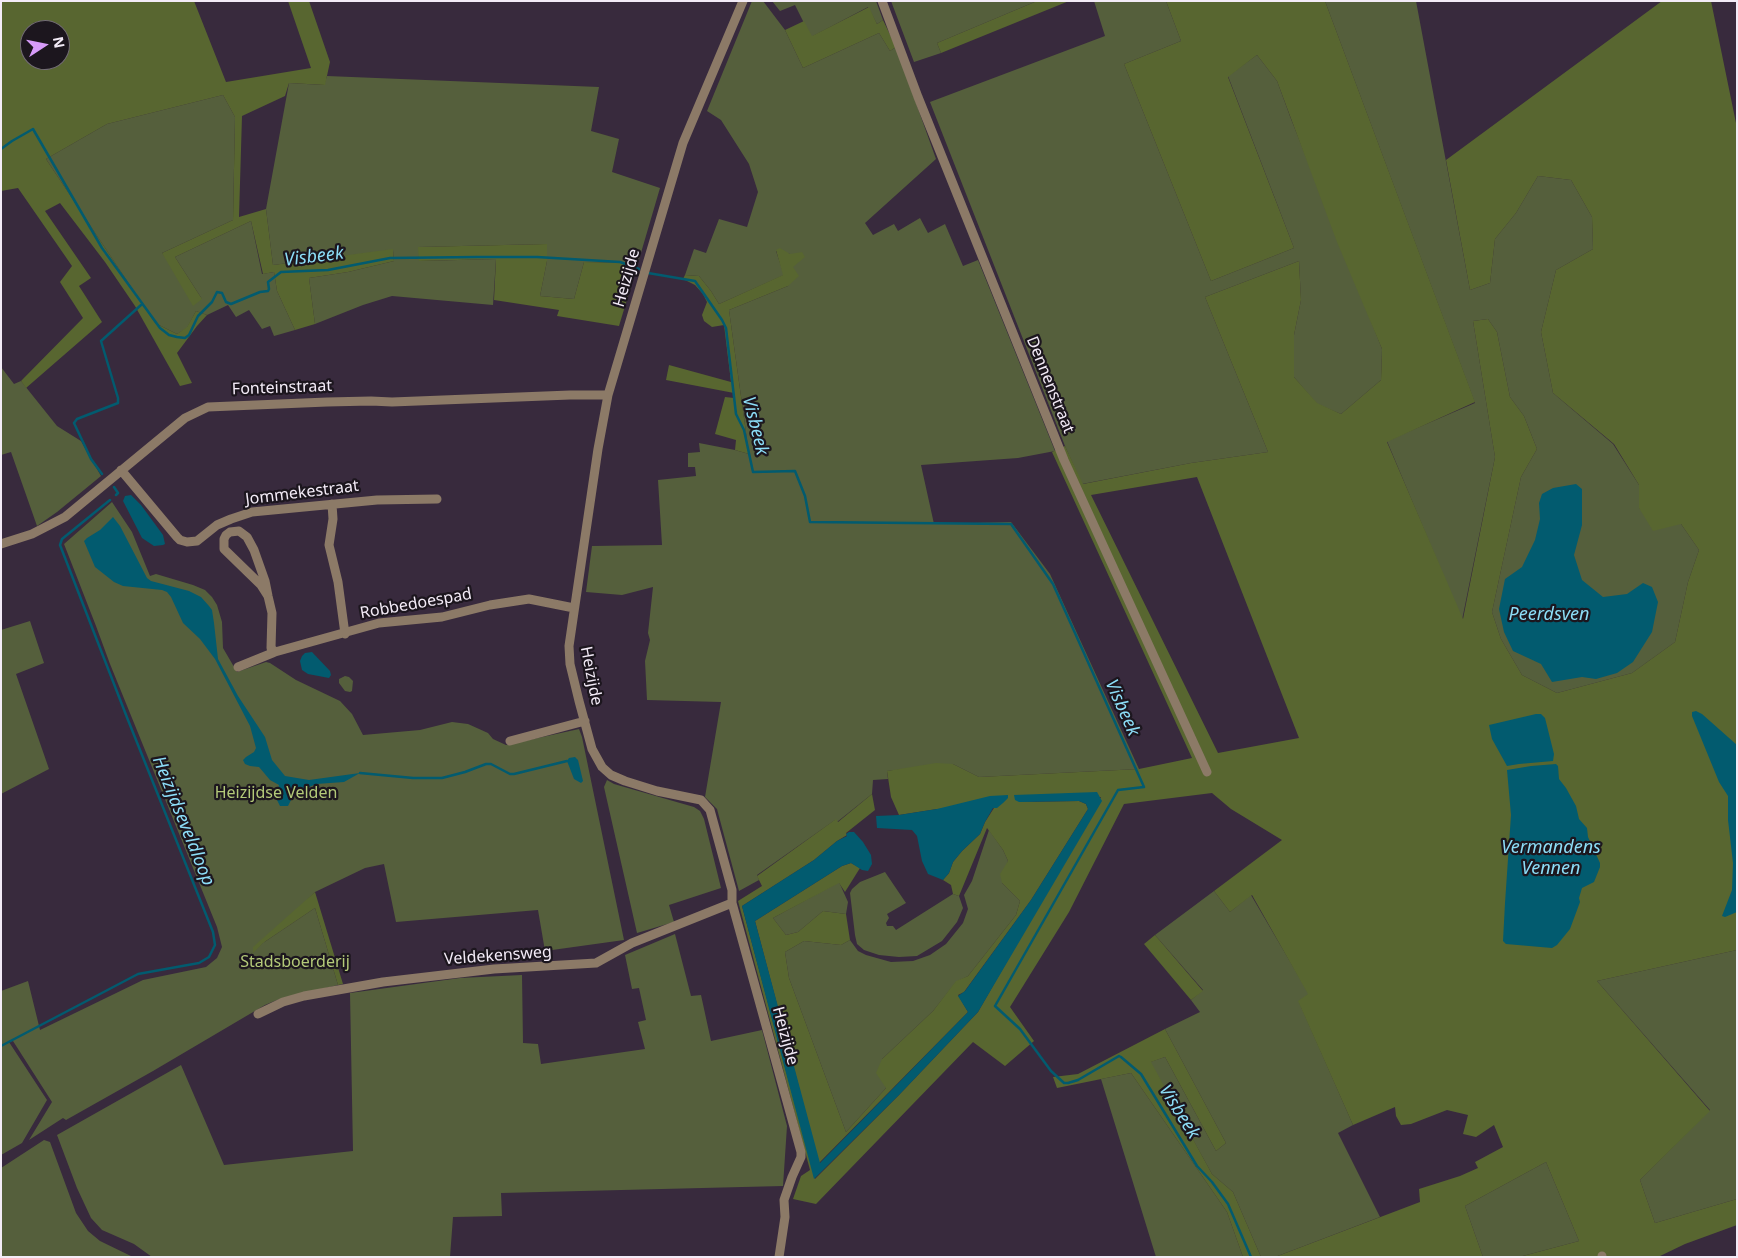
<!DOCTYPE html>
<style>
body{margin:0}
#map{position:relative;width:1738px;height:1258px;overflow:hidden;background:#382a3d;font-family:"Noto Sans",sans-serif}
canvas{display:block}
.frame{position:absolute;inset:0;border:2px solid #f3ebf7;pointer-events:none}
.north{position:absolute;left:20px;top:20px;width:50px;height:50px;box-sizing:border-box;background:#1c161e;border:1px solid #726b75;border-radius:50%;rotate:79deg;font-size:14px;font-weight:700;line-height:20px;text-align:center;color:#f3ebf7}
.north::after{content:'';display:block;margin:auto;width:18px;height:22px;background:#d79bf9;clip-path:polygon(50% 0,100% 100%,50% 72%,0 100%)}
</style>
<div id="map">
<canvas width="1738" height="1258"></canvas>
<div class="frame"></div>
<div class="north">N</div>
</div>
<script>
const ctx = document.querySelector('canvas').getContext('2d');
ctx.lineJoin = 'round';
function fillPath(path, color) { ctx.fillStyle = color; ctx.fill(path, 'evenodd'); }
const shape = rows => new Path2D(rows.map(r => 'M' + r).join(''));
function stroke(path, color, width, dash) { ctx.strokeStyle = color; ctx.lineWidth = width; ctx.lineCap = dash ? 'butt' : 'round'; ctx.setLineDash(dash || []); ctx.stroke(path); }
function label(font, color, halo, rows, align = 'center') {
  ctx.font = font + ' "Noto Sans",sans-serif'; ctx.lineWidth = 4.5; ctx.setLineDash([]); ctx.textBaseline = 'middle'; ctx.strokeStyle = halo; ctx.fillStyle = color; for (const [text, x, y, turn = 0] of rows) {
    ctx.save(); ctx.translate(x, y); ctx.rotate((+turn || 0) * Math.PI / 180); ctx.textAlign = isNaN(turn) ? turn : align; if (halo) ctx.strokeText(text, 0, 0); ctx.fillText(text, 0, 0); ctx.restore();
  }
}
fillPath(shape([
 [752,1,763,1,785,30,803,68,879,33,890,51,896,47,936,159,865,223,873,235,894,224,898,231,920,218,928,233,945,224,963,266,978,260,1055,451,1018,458,921,465,934,524,1011,522,1050,574,1139,769,979,777,953,764,887,771,888,779,873,780,872,794,837,822,835,820,757,875,759,880,739,891,717,809,705,797,721,702,647,700,645,661,650,640,648,633,653,587,622,595,586,592,592,546,662,545,658,480,696,476,695,467,688,467,688,453,700,452,699,443,735,450,749,454,729,310,788,286,793,267,790,254,776,251,784,275,719,304,711,291,699,276,685,275,694,249,706,253,719,219,747,227,758,192,749,164,721,120,707,111],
 [772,1,876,1,883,20,877,24,868,7,811,37,795,5,780,11],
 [891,1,1037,1,937,43,941,53,914,62],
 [1094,1,1166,1,1181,41,1124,64,1211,281,1294,248,1228,76,1257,55,1277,81,1291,119,1382,349,1381,380,1341,414,1317,404,1294,377,1294,335,1301,300,1299,261,1205,297,1268,452,1191,463,1082,484,1065,446,930,102,1105,36],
 [1325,1,1416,1,1470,290,1490,283,1495,239,1516,213,1538,176,1571,180,1592,217,1593,249,1556,270,1541,332,1553,393,1613,444,1639,485,1639,508,1681,524,1699,550,1688,582,1675,642,1632,673,1557,693,1522,675,1501,639,1492,612,1521,477,1537,449,1524,416,1510,397,1497,332,1488,319,1473,321,1495,457,1462,620,1387,441,1475,403],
 [327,76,599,87,591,131,619,139,612,172,660,188,638,263,584,262,574,299,540,296,547,261,547,244,419,247,419,261,496,259,493,305,392,296,363,305,315,324,309,278,348,272,394,261,393,250,273,265,266,209,289,83,324,85],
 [223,95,235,117,233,220,162,253,202,299,175,257,251,221,262,274,274,272,277,291,295,330,274,336,270,326,262,329,249,310,236,317,228,305,207,315,196,311,187,328,177,334,155,323,46,159,107,124],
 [1,367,14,384,21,381,57,426,81,441,101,476,57,512,37,526,11,452,1,455],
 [112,502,132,532,150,576,156,574,193,585,205,590,212,597,217,605,222,622,223,648,237,672,266,662,270,663,296,680,340,701,352,714,363,735,420,730,452,722,468,724,488,733,493,739,506,745,579,729,582,737,624,940,545,951,538,910,396,922,384,864,365,868,315,892,254,952,263,943,315,908,338,985,277,1000,265,1005,153,1071,66,1120,63,1118,29,1140,52,1102,13,1041,9,1042,47,1100,22,1143,1,1155,1,991,28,981,40,1030,143,980,206,967,217,958,222,947,217,927,110,664,96,626,64,544],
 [30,621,44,663,16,674,49,769,1,794,1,630],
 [345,676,349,677,353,681,352,691,350,692,345,691,339,683,339,679],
 [607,780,614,784,694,807,700,811,704,819,721,888,669,905,674,922,637,933,604,787],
 [989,830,1003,850,1008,861,1002,883,1020,901,1016,915,968,976,956,982,933,1011,882,1059,886,1088,846,1132,789,978,785,952,804,941,841,945,850,940,858,951,866,955,891,962,913,961,930,955,946,944,963,923,968,909,964,895,972,881],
 [885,872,906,903,887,914,889,918,886,923,887,926,893,926,896,930,953,894,959,896,963,908,957,922,942,941,917,956,899,957,879,955,864,950,857,944,855,935,850,893,852,889,860,882],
 [839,882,848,902,846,914,823,911,798,932,786,935,773,918],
 [1214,891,1230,912,1251,895,1309,994,1299,1002,1353,1125,1338,1133,1380,1217,1275,1257,1261,1257,1233,1192,1212,1174,1150,1062,1165,1057,1216,1151,1226,1143,1165,1029,1200,1012,1191,1000,1203,990,1155,935],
 [675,934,691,996,701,995,711,1041,762,1030,787,1126,783,1186,501,1193,502,1216,453,1217,450,1257,152,1257,134,1244,102,1230,91,1218,77,1188,57,1135,181,1065,224,1165,353,1151,350,993,460,978,522,975,523,1043,538,1044,541,1064,645,1049,638,1022,646,1020,639,988,632,989,625,955],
 [1737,950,1737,1199,1655,1223,1640,1180,1710,1110,1597,981],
 [1131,1073,1227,1212,1243,1257,1156,1257,1101,1079],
 [44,1140,50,1142,76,1213,88,1231,100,1241,133,1257,1,1257,1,1168],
 [1546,1162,1579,1241,1519,1257,1483,1257,1465,1206]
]), '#555f3c');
fillPath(shape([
 [1,1,194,1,226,82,311,68,288,1,309,1,330,62,325,85,289,83,285,96,242,116,239,217,266,209,273,265,393,249,394,261,348,272,309,278,315,324,295,330,277,291,274,272,263,274,251,221,175,257,202,299,193,306,162,253,233,220,235,117,223,95,107,124,46,159,155,323,177,334,187,327,196,311,207,315,197,326,177,353,192,383,180,386,135,306,105,262,60,203,45,211,91,278,79,286,102,322,26,388,21,381,83,318,60,282,72,266,18,188,1,191],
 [30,30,60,30,60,60,30,60],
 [1037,1,1069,1,941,53,937,43],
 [1166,1,1325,1,1475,402,1387,442,1463,619,1495,457,1473,321,1488,319,1497,332,1510,397,1524,416,1537,449,1521,477,1492,612,1501,639,1522,675,1557,693,1632,673,1675,642,1688,582,1699,550,1681,524,1653,531,1639,508,1639,485,1614,444,1553,393,1541,332,1556,270,1593,249,1592,217,1571,180,1538,176,1516,213,1495,239,1490,283,1470,290,1446,160,1662,1,1711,1,1737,128,1737,950,1597,981,1710,1111,1640,1180,1655,1223,1737,1199,1737,1225,1685,1244,1658,1257,1519,1257,1579,1241,1546,1162,1465,1206,1483,1257,1275,1257,1420,1202,1419,1189,1460,1176,1478,1168,1475,1162,1503,1147,1494,1125,1476,1137,1463,1134,1468,1115,1447,1110,1411,1124,1401,1125,1396,1116,1395,1107,1353,1125,1298,1001,1308,994,1252,895,1230,912,1214,891,1282,840,1231,809,1212,793,1124,804,1069,912,1010,1007,1034,1041,1005,1066,973,1042,816,1204,793,1199,801,1176,810,1170,738,901,762,886,757,876,836,819,838,822,872,794,875,810,846,833,847,835,837,841,814,860,742,906,815,1179,899,1095,978,1012,1101,797,1019,802,1079,801,1086,804,1088,809,1031,900,964,992,958,995,968,1012,819,1163,755,921,842,866,851,863,860,868,845,892,839,883,773,918,786,935,798,932,823,911,846,914,850,940,841,945,804,941,785,952,789,978,846,1132,886,1088,876,1073,882,1059,933,1011,956,981,968,976,1016,915,1020,901,1002,883,1000,874,1008,861,1003,850,987,828,959,896,953,894,951,885,943,880,949,873,953,862,962,851,980,834,985,822,994,808,937,809,899,815,891,797,887,771,936,763,953,764,979,777,1139,769,1192,758,1052,452,1065,446,1083,484,1191,463,1268,452,1205,297,1299,261,1301,300,1294,335,1294,377,1317,403,1341,414,1381,380,1382,349,1337,242,1277,81,1257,55,1228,77,1294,248,1211,281,1124,64,1181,41],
 [1197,477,1299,738,1218,753,1091,495],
 [869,7,877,24,883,20,896,47,890,51,879,33,803,68,785,30,804,21,812,36],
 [547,244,547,261,540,296,574,299,584,262,638,263,619,326,557,316,559,310,494,300,496,259,419,261,418,247],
 [780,248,790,254,802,252,805,257,793,267,799,276,788,286,729,310,749,454,735,450,736,440,715,434,725,397,734,398,734,393,666,380,669,365,731,382,724,325,712,327,704,321,702,315,707,302,703,294,695,285,683,279,685,275,699,276,711,291,719,304,783,275,776,250],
 [315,892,343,984,338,985,315,908,263,943,253,953,253,947],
 [1155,935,1203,991,1191,1000,1144,944],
 [1165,1029,1226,1143,1216,1151,1165,1057,1151,1062,1212,1174,1233,1192,1261,1257,1243,1257,1227,1212,1131,1073,1057,1088,1053,1077,1078,1074]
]), '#586630');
fillPath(shape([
 [1576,484,1582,489,1582,525,1574,555,1582,580,1603,597,1627,594,1643,583,1652,587,1658,602,1652,632,1633,662,1617,673,1596,679,1582,677,1552,682,1541,664,1513,651,1504,632,1499,609,1505,579,1522,567,1535,540,1540,519,1539,503,1542,494,1553,488],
 [131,495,141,505,163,535,165,544,163,545,154,546,142,538,123,501,125,496],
 [113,517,120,526,147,578,151,581,189,591,201,597,209,606,212,610,214,623,218,659,238,696,265,737,272,760,285,776,309,780,360,773,344,782,316,784,294,794,288,806,280,806,276,798,279,785,270,780,259,767,250,766,245,764,243,760,246,757,254,752,256,748,250,726,215,659,200,639,183,623,171,597,167,592,162,590,123,586,114,582,95,567,84,541,87,538,100,530],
 [312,652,330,671,331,675,329,678,308,674,302,670,300,661,302,656,305,653],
 [1696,711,1702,714,1737,745,1737,912,1725,917,1722,916,1732,890,1733,863,1728,820,1728,796,1719,782,1692,716,1692,712],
 [1536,714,1541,714,1545,718,1554,754,1553,761,1519,764,1507,766,1492,739,1489,725],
 [575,757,578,760,583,781,581,783,574,779,567,761,569,758],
 [1556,764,1558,766,1559,779,1566,788,1576,806,1579,819,1587,828,1588,837,1600,863,1600,867,1594,882,1582,888,1579,898,1580,902,1570,929,1557,945,1552,948,1506,944,1503,941,1505,903,1511,815,1507,770,1531,766],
 [1097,792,1102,801,978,1012,899,1095,814,1179,742,906,814,860,837,841,847,836,846,834,849,832,854,832,863,842,871,855,872,864,868,871,862,870,851,863,842,866,755,921,820,1163,968,1012,958,996,965,991,1031,900,1088,809,1086,804,1079,801,1019,802,1015,800,1014,795],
 [1008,795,1008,798,1003,803,997,808,993,808,985,822,980,834,962,851,953,862,949,873,943,880,928,874,922,861,917,836,912,830,877,828,876,816,899,815,937,809,990,796]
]), '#025b6f');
stroke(shape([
 [1,149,12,141,33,129,102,248,160,328,169,335,177,337,185,338,189,335,198,316,212,302,217,292,222,293,226,302,231,304,260,292,268,291,269,289,268,282,281,272,328,270,390,258,477,257,537,257,620,262,639,269],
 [648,273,695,281,722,320,726,328,736,414,744,430,753,472,795,471,805,496,810,522,1011,524,1053,584,1144,787,1118,790,995,1006,1020,1029,1051,1071,1064,1083,1068,1083,1078,1080,1119,1056,1121,1057,1141,1074,1197,1166,1212,1182,1228,1204,1251,1257],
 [102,474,91,459,74,423,77,419,118,403,118,398,101,341,141,305],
 [114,487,118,493,116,495],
 [360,773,413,778,442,778,465,772,486,764,491,764,510,774,514,774,567,761],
 [1,1046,138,974,199,963,209,957,215,945,213,932,128,720,60,545,62,539,110,500]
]), '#025b6f', 2.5);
stroke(shape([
 [743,1,683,143,608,395,598,449,569,646,570,664,579,701,592,749,602,767,611,775,625,781,657,791,701,800,710,810,732,890,732,903,801,1152,801,1157,792,1177,784,1200,785,1217,779,1257],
 [882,1,918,97,1064,460,1207,772],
 [121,470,177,537,180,540,187,542,197,541,217,525,231,519,252,512,377,500,437,499],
 [332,504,333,519,329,545,338,582,345,634],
 [1,544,32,534,65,517,185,418,208,407,327,402,371,401,392,402,570,395,608,395],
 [268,596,261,585,224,549,224,539,226,535,230,532,239,531,247,537,254,550,265,581,268,596,272,613,271,648,275,652],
 [238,667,275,652,379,623,442,617,490,605,529,599,574,608],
 [510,741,585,721],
 [258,1014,283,1002,304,996,383,982,494,969,596,963,632,943,732,903],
 [1602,1256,1602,1257]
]), '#8c7a67', 9);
label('16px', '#f3ebf7', '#1c161e', [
 ["Heizijde",627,278,-74],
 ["Dennenstraat",1050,385,68],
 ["Fonteinstraat",282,388,-2],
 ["Jommekestraat",302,493,-7],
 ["Robbedoespad",416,604,-10],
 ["Heizijde",591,676,79],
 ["Veldekensweg",498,956,-4],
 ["Heizijde",785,1036,75]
]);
label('16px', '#b4ca79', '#1c161e', [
 ["Heizijdse Velden",276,793],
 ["Stadsboerderij",295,962]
]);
label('italic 18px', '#8cddf7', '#1c161e', [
 ["Visbeek",314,257,-7],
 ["Visbeek",755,426,76],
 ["Peerdsven",1549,615],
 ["Visbeek",1122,708,66],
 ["Heizijdseveldloop",183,821,68],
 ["Vermandens",1551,848],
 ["Vennen",1551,869],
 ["Visbeek",1179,1112,58]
]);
</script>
